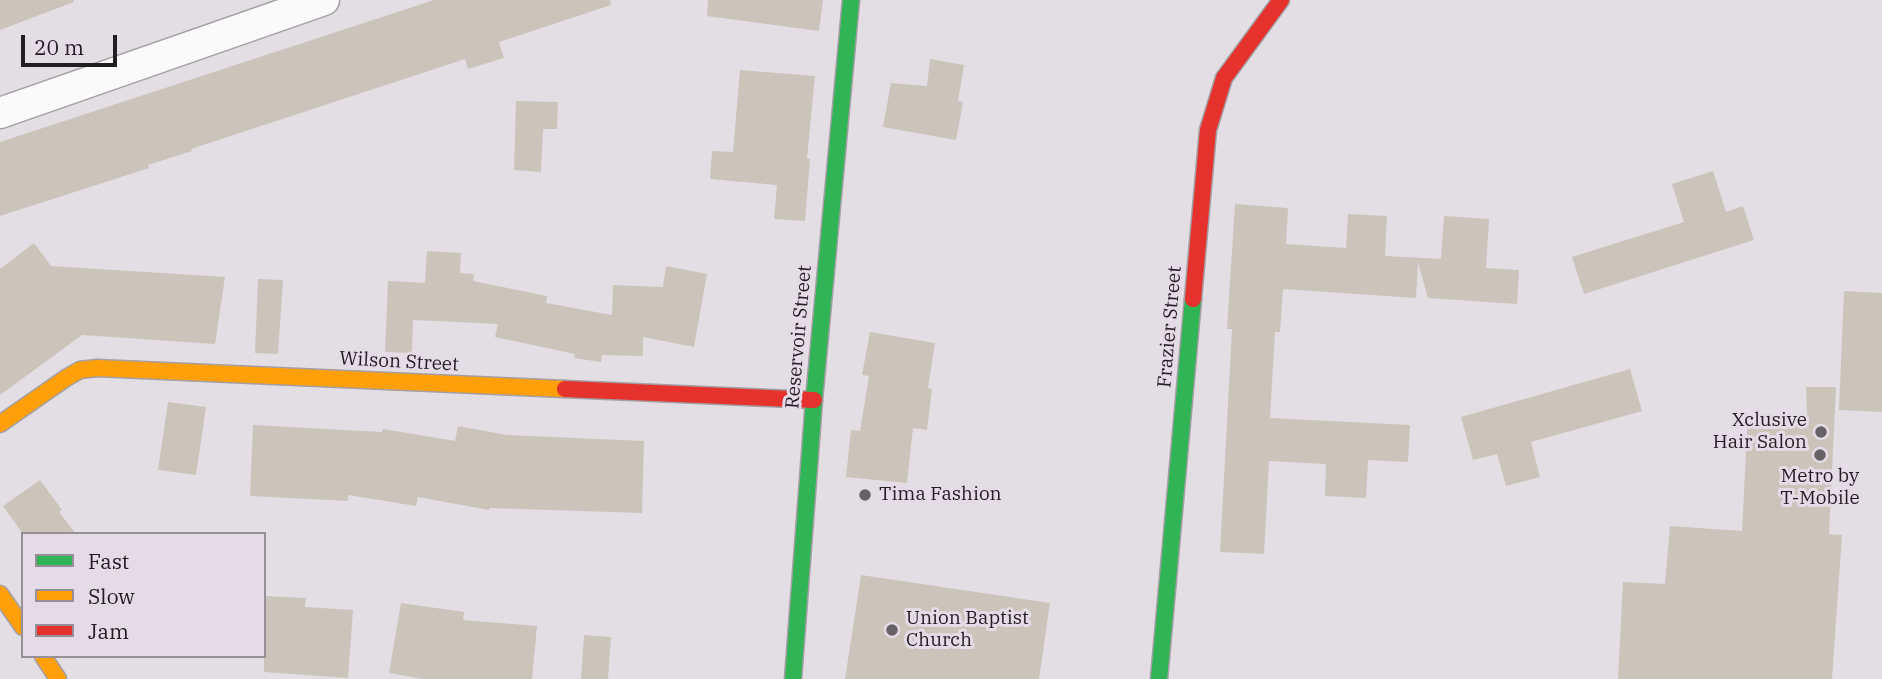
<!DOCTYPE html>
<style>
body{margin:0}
#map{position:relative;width:1882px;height:679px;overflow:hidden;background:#e3dee4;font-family:"IBM Plex Serif",serif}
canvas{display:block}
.legend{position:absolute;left:21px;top:532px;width:245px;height:126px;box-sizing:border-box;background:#e5dbe7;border:2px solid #978f98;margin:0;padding:9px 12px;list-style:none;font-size:21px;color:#211d21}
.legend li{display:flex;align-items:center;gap:14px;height:35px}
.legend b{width:35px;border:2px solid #978f98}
.scale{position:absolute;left:21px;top:35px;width:96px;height:32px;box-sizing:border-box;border:4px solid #211d21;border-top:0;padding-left:9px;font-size:21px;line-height:24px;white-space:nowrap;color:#211d21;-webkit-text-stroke:5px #e5dbe7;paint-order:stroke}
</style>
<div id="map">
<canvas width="1882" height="679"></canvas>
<ul class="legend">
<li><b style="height:9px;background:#30b455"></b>Fast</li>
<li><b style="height:9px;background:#ff9f0a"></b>Slow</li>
<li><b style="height:9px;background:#e5322d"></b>Jam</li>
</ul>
<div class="scale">20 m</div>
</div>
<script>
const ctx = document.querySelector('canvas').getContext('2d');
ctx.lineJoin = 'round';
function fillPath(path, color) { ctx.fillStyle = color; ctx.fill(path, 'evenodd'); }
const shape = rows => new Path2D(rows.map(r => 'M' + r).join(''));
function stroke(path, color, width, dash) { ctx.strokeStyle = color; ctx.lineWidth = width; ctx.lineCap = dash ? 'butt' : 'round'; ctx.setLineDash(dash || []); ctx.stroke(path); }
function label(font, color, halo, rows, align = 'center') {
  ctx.font = font + ' "IBM Plex Serif",serif'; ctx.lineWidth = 6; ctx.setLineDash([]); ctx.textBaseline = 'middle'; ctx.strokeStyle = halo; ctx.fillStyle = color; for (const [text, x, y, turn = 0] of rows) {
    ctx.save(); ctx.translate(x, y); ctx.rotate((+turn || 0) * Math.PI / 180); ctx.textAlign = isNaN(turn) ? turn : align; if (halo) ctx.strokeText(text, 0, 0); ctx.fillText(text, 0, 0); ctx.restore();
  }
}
fillPath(shape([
 [0,0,73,0,74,2,0,30],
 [434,0,610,0,611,5,499,42,504,58,468,69,465,59,191,149,192,151,148,165,149,168,0,216,0,142],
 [708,0,823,0,819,31,707,16],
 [930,59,964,65,958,101,963,102,956,140,883,127,891,83,927,86],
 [740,70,815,76,807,158,810,159,805,221,774,219,777,185,710,179,712,151,733,152],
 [516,101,558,102,557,129,543,129,541,172,514,170],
 [1713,171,1726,212,1743,206,1754,240,1584,294,1572,257,1684,222,1672,184],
 [1235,204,1288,208,1286,244,1346,248,1348,214,1387,216,1385,256,1441,259,1444,216,1489,219,1486,268,1519,270,1517,304,1428,298,1418,262,1416,298,1283,289,1280,332,1275,332,1270,418,1410,425,1408,462,1368,460,1366,498,1325,496,1326,464,1269,461,1264,554,1220,552,1232,329,1227,329],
 [34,243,51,266,225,277,215,344,82,335,0,395,0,269],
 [427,251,461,253,460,273,474,274,473,281,547,296,546,303,612,315,613,285,663,287,666,266,707,274,694,347,643,337,643,356,602,355,601,362,574,358,575,354,495,337,498,324,413,320,412,353,385,352,388,281,425,283],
 [258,279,283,280,278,354,255,353],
 [1844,291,1882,293,1882,412,1839,410],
 [870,332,935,343,928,388,932,389,927,430,913,428,907,483,846,477,851,430,860,431,869,376,862,375],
 [1630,369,1642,411,1531,442,1540,477,1506,486,1497,454,1473,460,1461,417],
 [1806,387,1836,387,1829,534,1842,535,1832,679,1618,679,1623,582,1665,584,1670,526,1742,531,1748,414,1807,415],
 [168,402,206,407,196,475,158,470],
 [253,425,382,432,383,429,455,441,458,426,507,435,644,441,642,513,489,508,489,510,418,497,416,506,348,495,348,501,250,496],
 [40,480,62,510,59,512,76,534,23,534,3,506],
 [861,575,1050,603,1039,679,845,679],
 [264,596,306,598,305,607,353,610,348,678,264,672],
 [401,603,464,612,463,620,537,626,532,679,423,679,389,673],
 [584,635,611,637,608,679,581,679]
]), '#cac4ba');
const street = shape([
 [0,113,324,0]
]);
const fast = shape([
 [793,679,814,400,851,0],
 [1159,679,1193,299]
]);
const slow = shape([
 [0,424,66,378,80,370,97,368,565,389],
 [0,594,23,627],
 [43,656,58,679]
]);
const jam = shape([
 [1193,299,1208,130,1224,78,1281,0],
 [565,389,814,400]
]);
stroke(street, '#a39fa3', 33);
stroke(fast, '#a39fa3', 19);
stroke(slow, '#a39fa3', 19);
stroke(jam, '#a39fa3', 19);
stroke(street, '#fbfafb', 30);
stroke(fast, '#30b455', 16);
stroke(slow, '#ff9f0a', 16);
stroke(jam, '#e5322d', 16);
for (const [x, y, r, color] of [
 [1821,432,7,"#656165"],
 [1820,455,7,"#656165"],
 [865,495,7,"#656165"],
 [892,630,7,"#656165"]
]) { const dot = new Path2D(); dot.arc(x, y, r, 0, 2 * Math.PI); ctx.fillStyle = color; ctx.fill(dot); stroke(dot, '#e5dbe7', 2.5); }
label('19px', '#211d21', '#e5dbe7', [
 ["Frazier Street",1170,327,-85],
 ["Reservoir Street",799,337,-85],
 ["Wilson Street",399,362,3]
]);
label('19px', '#211d21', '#e5dbe7', [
 ["Xclusive",1807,421,"right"],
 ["Hair Salon",1807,443,"right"],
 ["Metro by",1820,477,"center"],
 ["T-Mobile",1820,499,"center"],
 ["Tima Fashion",879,495],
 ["Union Baptist",906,619],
 ["Church",906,641]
], 'left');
</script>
